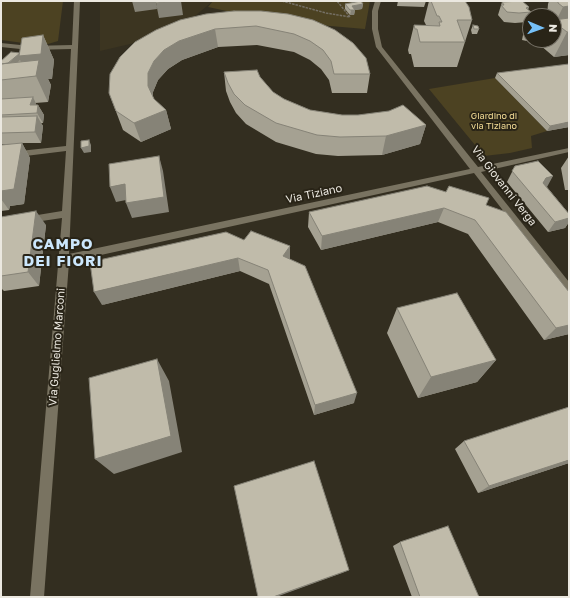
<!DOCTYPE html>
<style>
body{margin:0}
#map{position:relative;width:570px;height:598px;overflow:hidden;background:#332e20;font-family:"Golos Text",sans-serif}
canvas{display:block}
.frame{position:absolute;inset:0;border:2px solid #ebe8e0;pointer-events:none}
.north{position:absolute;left:522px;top:8px;width:40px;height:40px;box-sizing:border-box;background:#292417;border:1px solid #777267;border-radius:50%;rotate:92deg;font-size:11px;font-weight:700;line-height:16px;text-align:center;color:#ebe8e0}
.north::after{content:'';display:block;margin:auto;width:14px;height:18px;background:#76c0f7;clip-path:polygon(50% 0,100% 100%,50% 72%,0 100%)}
</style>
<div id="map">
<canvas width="570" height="598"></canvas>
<div class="frame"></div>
<div class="north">N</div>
</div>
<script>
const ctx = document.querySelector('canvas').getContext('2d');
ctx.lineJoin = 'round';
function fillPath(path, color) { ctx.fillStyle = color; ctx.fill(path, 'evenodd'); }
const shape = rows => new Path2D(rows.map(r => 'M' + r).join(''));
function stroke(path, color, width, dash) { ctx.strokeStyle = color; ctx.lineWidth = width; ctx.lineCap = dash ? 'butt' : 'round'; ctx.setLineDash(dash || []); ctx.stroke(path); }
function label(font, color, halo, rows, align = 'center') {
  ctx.font = font + ' "Golos Text",sans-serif'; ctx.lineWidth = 4; ctx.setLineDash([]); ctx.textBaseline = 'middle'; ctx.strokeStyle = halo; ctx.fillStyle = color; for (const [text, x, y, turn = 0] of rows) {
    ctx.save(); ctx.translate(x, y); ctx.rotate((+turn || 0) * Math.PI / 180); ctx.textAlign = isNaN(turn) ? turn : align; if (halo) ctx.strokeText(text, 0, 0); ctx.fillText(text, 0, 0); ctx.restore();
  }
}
fillPath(shape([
 [100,1,213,1,189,21,143,41,100,51]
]), '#3c3521');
fillPath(shape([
 [1,1,63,1,58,41,48,44,31,44,1,40],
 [213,1,370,1,365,29,273,21,208,7],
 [495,78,547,131,531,136,532,148,510,153,484,156,429,89]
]), '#4c4222');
stroke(shape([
 [282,1,326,13,350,17,337,1]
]), '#757065', 1.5, [2.5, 1]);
fillPath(shape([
 [74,1,80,1,69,254,470,169,376,47,372,29,372,11,375,1,381,1,378,11,378,29,382,47,478,167,569,148,569,152,481,172,569,282,569,293,566,292,474,173,69,262,44,597,30,597,62,218,1,227,1,221,62,211,66,151,1,159,1,153,66,146,71,49,30,50,1,47,1,43,30,46,72,45,74,1]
]), '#797361');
fillPath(shape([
 [398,1,426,1,424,7,397,6],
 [429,1,465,1,472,20,457,67,414,67,411,54,409,54,408,50,414,25,426,25,424,21],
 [549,1,569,1,569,55,554,57,540,45,542,40,554,40,554,16,547,16,548,4],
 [502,2,529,7,528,10,531,12,527,22,515,23,504,22,498,15],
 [345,4,363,4,362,9,355,10,354,15,350,15,345,9],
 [261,11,370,74,367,93,332,93,329,80,321,69,310,60,294,52,257,45,218,47,182,60,168,69,158,80,153,92,153,97,154,99,166,110,171,129,141,142,123,130,109,93,120,57],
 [473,25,479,29,477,34,472,34,471,30],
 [525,30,530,30,530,40,537,40,536,43,522,40,523,35],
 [43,35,54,60,52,79,48,79,51,85,48,102,35,103,36,105,38,105,44,115,43,123,41,123,43,126,41,143,22,143,30,158,24,204,10,206,9,210,1,211,1,145,13,144,1,144,1,61,19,53],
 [224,72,260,77,273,92,284,99,310,110,342,115,426,125,420,144,382,155,338,156,316,154,276,142,246,124,236,113,230,102,226,91],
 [497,73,569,127,547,131,495,78],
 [569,156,569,190,565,190,561,168],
 [515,166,547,187,569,214,569,222,565,228,548,232,507,182],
 [486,205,569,292,569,334,544,340,468,234,438,222,321,250,308,227,309,212],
 [1,217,46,225,39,286,4,291,1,288],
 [244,240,290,246,290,259,354,403,314,415,269,284,240,271,102,305],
 [397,308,496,360,477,382,418,398,387,333],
 [464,441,569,463,478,493,455,449],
 [400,542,479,597,412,597,393,546]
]), '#a5a192');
fillPath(shape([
 [132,1,156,1,157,9,135,12],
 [175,1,181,1,183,15,159,18,156,3],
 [363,4,362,9,355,10,354,15,350,15,352,6],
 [569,6,569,27,555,23,563,7],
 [215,29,218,47,182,60,168,69,158,80,153,92,153,105,148,86,148,73,154,61,164,50,179,41],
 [567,32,569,32,569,55,554,57],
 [43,35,54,60,52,79,48,79,51,85,48,102,36,76,29,77,20,60,1,78,1,70,20,53],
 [33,97,38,108,38,105,44,115,43,123,37,113,30,105],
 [166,110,171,129,141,142,134,123],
 [37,116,43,126,41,143,35,132],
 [569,122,569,127,547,131,550,126],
 [426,125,420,144,382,155,386,136],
 [89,140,91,145,91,152,84,153,81,148],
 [22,143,30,158,24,204,10,206,9,210,1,199,1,191],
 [159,156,163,171,169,212,132,218,126,203],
 [553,176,547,187,540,188,546,178],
 [125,184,131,199,116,202,110,187],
 [444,208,438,222,321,250,322,236],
 [36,211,46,225,39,286,28,272],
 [569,218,569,222,565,228,548,232,555,222],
 [290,246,290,260,283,256],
 [238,258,240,271,102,305,94,292],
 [569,325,569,334,544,340,556,328],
 [157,359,169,381,182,452,114,474,95,459],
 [496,360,477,382,418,398,431,377],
 [357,393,354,403,314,415,315,405],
 [569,460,569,463,478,493,489,486],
 [349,570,342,573,276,597,273,597]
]), '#868377');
const building = shape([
 [156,1,175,1,156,3,156,1],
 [361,1,363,4,352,6,355,10,350,10,345,4,361,1],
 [431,1,465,1,469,7,472,20,457,20,465,42,420,42,417,29,415,29,414,25,440,26,439,22,442,22,439,16,437,16,431,1],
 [522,1,529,7,526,8,531,12,519,13,507,12,501,5,504,5,502,2,522,1],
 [558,1,569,1,569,6,563,7,558,3,558,1],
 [234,11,261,11,288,14,313,20,335,30,353,43,366,58,370,74,334,74,331,61,323,50,310,41,294,34,256,26,215,29,179,41,164,50,154,61,148,73,148,86,154,99,166,110,134,123,116,111,109,93,110,74,120,57,135,42,156,30,180,20,206,14,234,11],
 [569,18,569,32,567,32,554,22,554,20,569,18],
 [473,25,478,26,479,29,474,29,473,25],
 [525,30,530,30,530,36,524,35,525,30],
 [43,35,41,54,19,56,22,38,43,35],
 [11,52,20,53,8,63,1,64,1,61,11,52],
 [39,60,36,76,1,80,1,64,39,60],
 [569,64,569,122,550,126,497,73,569,64],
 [257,70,260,77,273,92,284,99,310,110,342,115,358,115,389,111,403,105,426,125,386,136,340,137,317,135,276,123,245,105,234,94,228,83,224,72,257,70],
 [33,97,30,105,38,105,37,113,1,115,1,99,33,97],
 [37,116,35,132,1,133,1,117,37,116],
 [89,140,89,146,81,148,81,141,89,140],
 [22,143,14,189,1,191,1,145,22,143],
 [159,156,164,197,126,203,125,184,110,187,109,164,159,156],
 [538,161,553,176,546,178,543,183,569,214,569,218,555,222,512,171,515,166,538,161],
 [427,186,446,192,449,186,489,198,486,205,506,212,569,292,569,325,556,328,475,220,444,208,322,236,309,212,427,186],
 [36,211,28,272,1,276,1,217,36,211],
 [251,231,290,246,283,256,305,266,357,393,315,405,268,270,238,258,94,292,90,262,226,232,244,240,251,231],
 [457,293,496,360,431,377,397,308,457,293],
 [157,359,171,436,95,459,89,378,157,359],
 [569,407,569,460,489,486,464,441,569,407],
 [314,461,349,570,273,597,258,597,234,486,314,461],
 [448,526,479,597,420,597,400,542,448,526]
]);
fillPath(building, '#c0bbaa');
stroke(building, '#868377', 1);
label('9px', '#f5de97', '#292417', [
 ["Giardino di",494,116],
 ["via Tiziano",494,126]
]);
label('11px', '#ebe8e0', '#292417', [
 ["Via Giovanni Verga",504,186,52],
 ["Via Tiziano",314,194,-12],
 ["Via Guglielmo Marconi",57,347,-86]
]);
ctx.letterSpacing = '1px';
label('bold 15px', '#cce7fc', '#292417', [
 ["CAMPO",63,244],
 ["DEI FIORI",63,261]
]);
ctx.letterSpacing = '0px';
</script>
